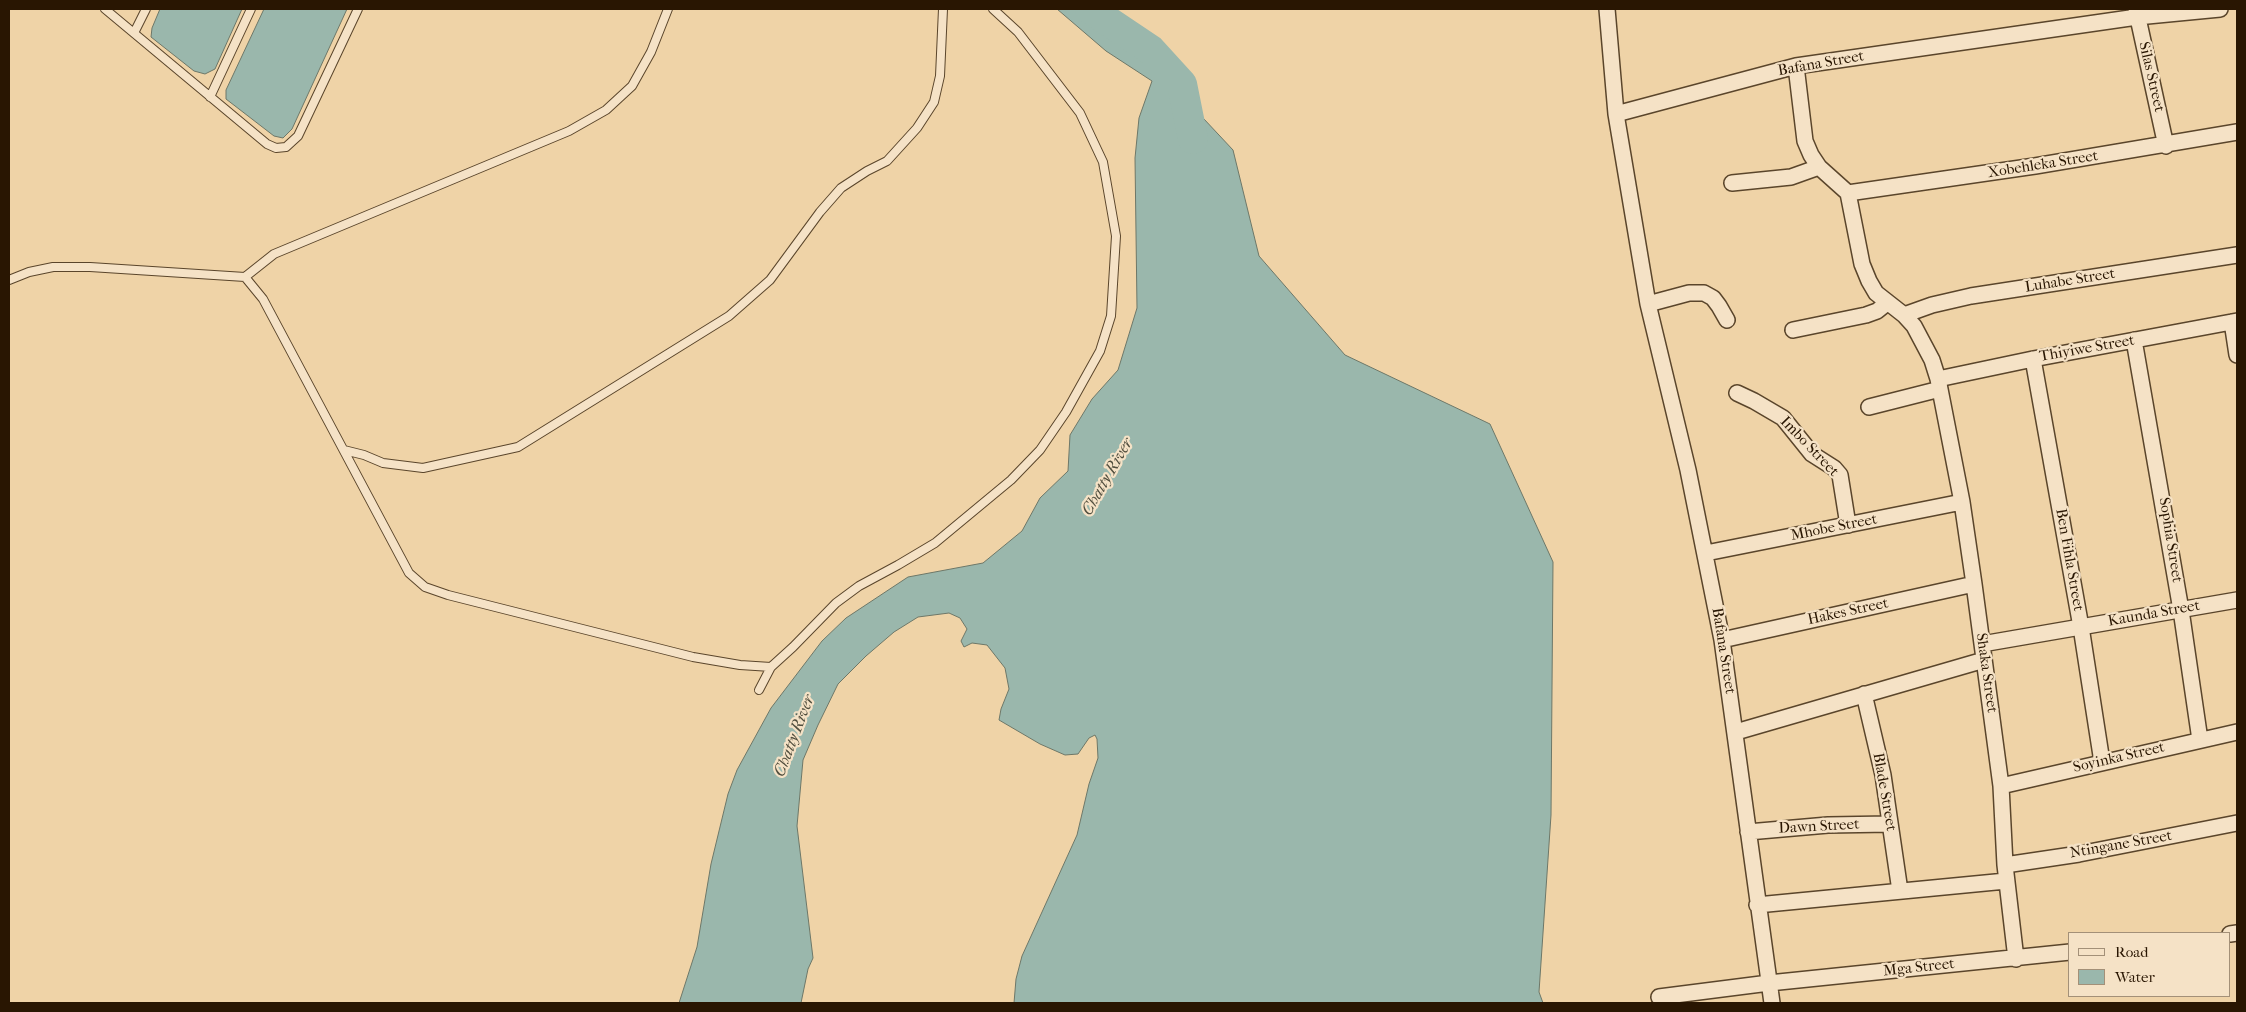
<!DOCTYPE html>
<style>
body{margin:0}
#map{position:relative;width:2246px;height:1012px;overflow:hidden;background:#efd3a7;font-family:"IM FELL French Canon",serif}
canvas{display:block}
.frame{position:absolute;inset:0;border:10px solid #291602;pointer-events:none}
.legend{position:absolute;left:2068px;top:932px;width:162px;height:65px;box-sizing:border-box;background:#f5e2c6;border:1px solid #a39078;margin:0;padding:6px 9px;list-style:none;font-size:15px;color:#291602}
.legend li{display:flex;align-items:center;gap:10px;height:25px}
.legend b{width:25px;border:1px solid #a39078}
</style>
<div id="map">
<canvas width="2246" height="1012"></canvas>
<div class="frame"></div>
<ul class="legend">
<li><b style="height:6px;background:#f5e2c6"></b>Road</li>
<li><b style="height:14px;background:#9ab7ac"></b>Water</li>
</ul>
</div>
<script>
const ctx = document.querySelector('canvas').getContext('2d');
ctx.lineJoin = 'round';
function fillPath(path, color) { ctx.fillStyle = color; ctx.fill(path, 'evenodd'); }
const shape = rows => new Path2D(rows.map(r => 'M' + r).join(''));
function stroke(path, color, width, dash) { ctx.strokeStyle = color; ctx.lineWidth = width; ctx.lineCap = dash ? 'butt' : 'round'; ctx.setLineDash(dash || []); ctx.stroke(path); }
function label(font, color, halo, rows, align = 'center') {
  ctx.font = font + ' "IM FELL French Canon",serif'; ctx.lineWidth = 4.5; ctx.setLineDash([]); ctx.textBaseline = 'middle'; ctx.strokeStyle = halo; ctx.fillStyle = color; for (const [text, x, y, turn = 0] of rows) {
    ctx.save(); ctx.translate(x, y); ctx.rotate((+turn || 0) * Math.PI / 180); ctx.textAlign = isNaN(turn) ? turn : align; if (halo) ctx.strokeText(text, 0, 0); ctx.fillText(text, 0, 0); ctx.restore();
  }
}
const water = shape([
 [160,9,242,9,215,69,205,74,194,71,151,37,152,28,160,9],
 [264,9,347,9,292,129,283,138,274,136,226,99,226,90,264,9],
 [1057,9,1101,9,1233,150,1259,256,1345,355,1490,424,1553,562,1551,815,1539,992,1543,1003,1014,1003,1016,979,1022,956,1077,835,1089,784,1098,758,1097,739,1095,735,1089,738,1078,754,1065,755,1040,744,999,720,1001,709,1009,689,1005,668,987,645,972,643,964,647,961,641,967,629,960,618,949,613,918,617,894,632,866,656,838,684,818,725,803,760,797,826,813,958,808,969,801,1003,679,1003,697,947,711,864,728,794,737,770,771,708,822,641,846,618,908,577,983,563,1022,531,1040,498,1068,471,1070,435,1092,399,1118,370,1137,308,1135,158,1139,118,1152,81,1106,51,1057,9]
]);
fillPath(water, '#9ab7ac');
stroke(water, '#6d7768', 1);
stroke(shape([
 [1090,9,1151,50,1182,84,1193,139]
]), '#9ab7ac', 30);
const service = shape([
 [105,9,267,144,276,148,286,147,298,136,358,9],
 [134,33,146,9],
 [210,97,251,9],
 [245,277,274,254,569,131,606,110,632,86,651,52,668,9],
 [9,280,29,272,53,267,90,267,245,277,263,299,409,573,425,587,448,595,693,657,740,665,771,667],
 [344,450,364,455,383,463,423,468,518,447,729,316,770,280,820,212,841,188,867,171,887,161,917,128,934,102,940,76,943,9],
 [759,690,771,667,793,647,836,603,859,586,898,565,935,543,1011,480,1040,450,1066,412,1100,351,1111,316,1116,236,1103,162,1080,113,1018,32,993,9]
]);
const minor = shape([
 [1607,9,1616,114],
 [2136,9,2166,146],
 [1796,66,1805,141,1811,155,1819,167,1848,193,1862,264,1869,281,1876,293,1904,315,1914,326,1932,360,1938,379,1962,502,1974,584,2001,786,2005,865,2016,959],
 [1732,183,1791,177,1819,167],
 [1848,193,2035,166,2237,132],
 [1648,304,1689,293,1704,293,1713,298,1719,306,1727,320],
 [1904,315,1932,305,1971,296,2237,255],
 [2232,322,2237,355],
 [1793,330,1866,315,1877,311,1887,303],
 [2134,340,2181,610,2200,740],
 [2033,359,2081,627,2102,762],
 [1938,379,2033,359,2237,321],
 [1737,393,1754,401,1783,418,1812,454,1834,468,1840,475,1848,525],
 [1869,407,1940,389],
 [1706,553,1962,502],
 [1722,640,1974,584],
 [1982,644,2237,600],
 [1864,694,1883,775,1900,891],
 [1736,732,1984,660],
 [2001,786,2237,732],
 [1748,832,1828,825,1890,824],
 [2005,865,2079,854,2237,823],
 [1757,905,2006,881],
 [2230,934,2237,933],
 [1659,997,1769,983,2070,952],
 [1772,1003,1722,640,1688,470,1648,304,1616,114,1796,66,2137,17,2220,9]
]);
stroke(service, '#5a452b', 10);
stroke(minor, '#5a452b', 18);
stroke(service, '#f5e2c6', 8);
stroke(minor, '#f5e2c6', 15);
label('15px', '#291602', '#f5e2c6', [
 ["Bafana Street",1821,64,-10],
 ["Silas Street",2151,77,77],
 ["Xobehleka Street",2043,165,-9],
 ["Luhabe Street",2070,281,-9],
 ["Thiyiwe Street",2087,349,-10],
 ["Imbo Street",1809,447,46],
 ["Mhobe Street",1834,528,-11],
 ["Sophia Street",2170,540,81],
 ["Ben Fihla Street",2069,560,80],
 ["Hakes Street",1848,612,-12],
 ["Kaunda Street",2154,614,-10],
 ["Bafana Street",1723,651,81],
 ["Shaka Street",1986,673,82],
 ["Soyinka Street",2119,758,-13],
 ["Blade Street",1884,792,80],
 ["Dawn Street",1819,827,-3],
 ["Ntingane Street",2121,845,-10],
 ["Mga Street",1919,968,-6]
]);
label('italic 16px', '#514e3e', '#f5e2c6', [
 ["Chatty River",1108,477,-60],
 ["Chatty River",795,736,-69]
]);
</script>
